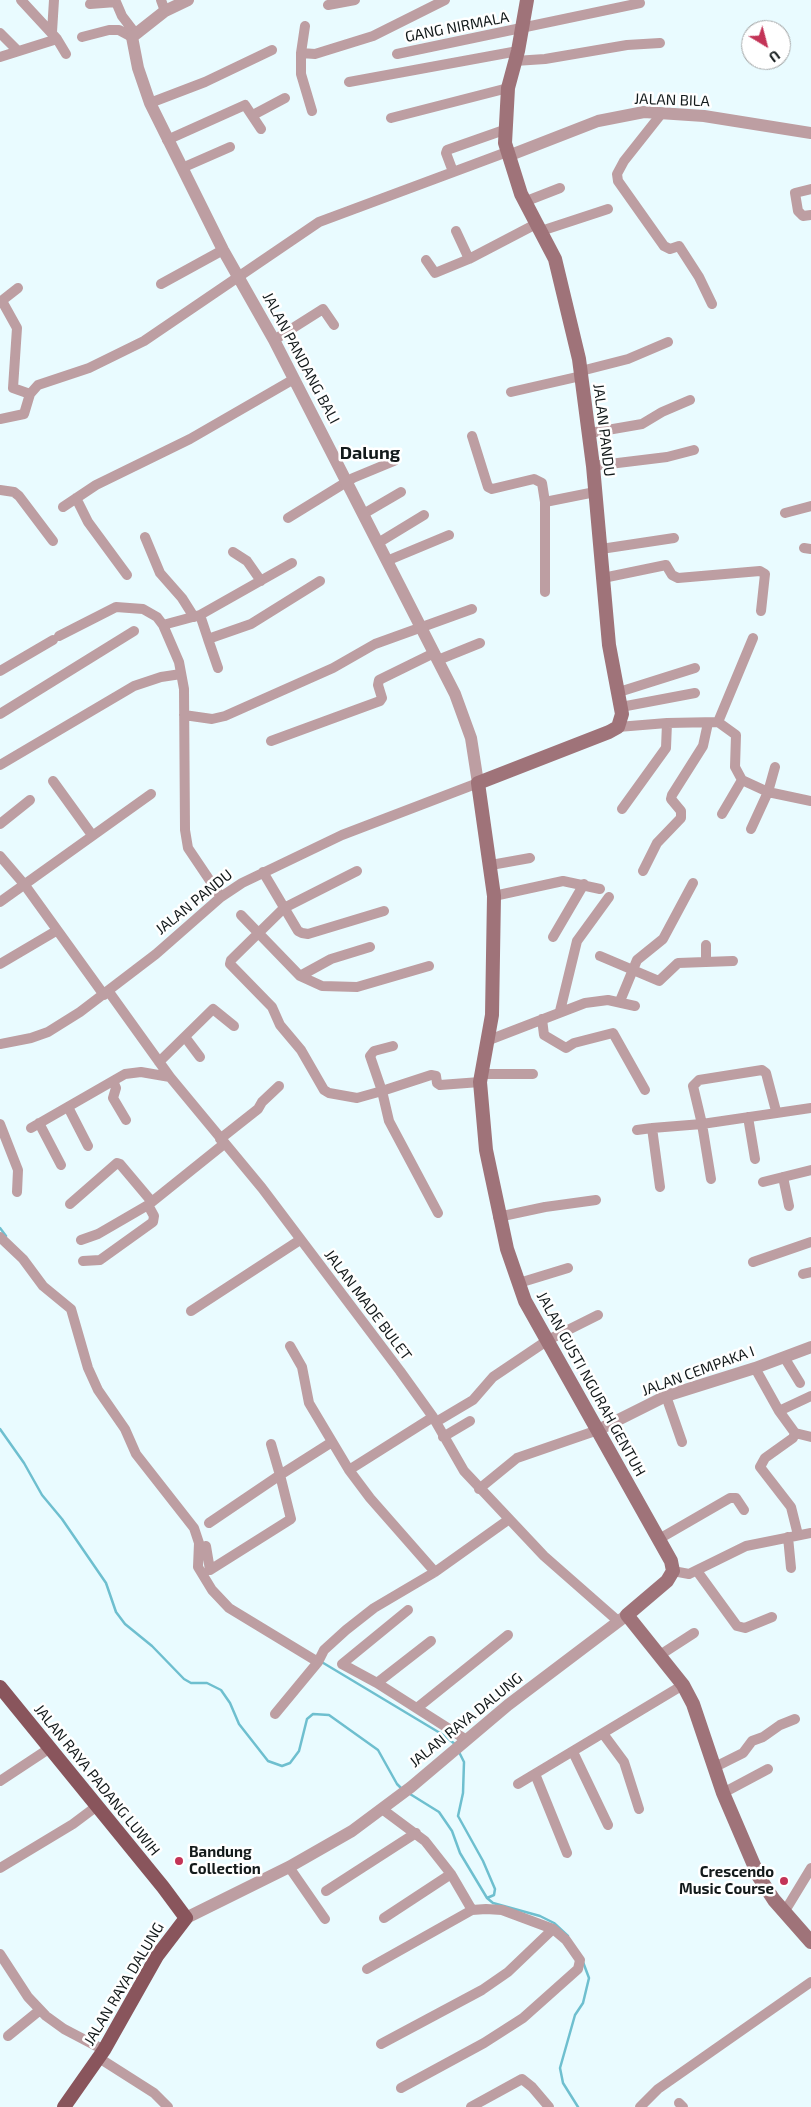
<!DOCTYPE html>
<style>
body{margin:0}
#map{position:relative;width:811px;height:2107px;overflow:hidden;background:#e9fbff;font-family:"Exo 2",sans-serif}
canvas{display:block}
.north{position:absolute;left:741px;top:20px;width:50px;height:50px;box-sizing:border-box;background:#fff;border:1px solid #a1a3a4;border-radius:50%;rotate:143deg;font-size:14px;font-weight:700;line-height:20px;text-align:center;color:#131a1b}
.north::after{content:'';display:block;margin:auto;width:18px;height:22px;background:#c33457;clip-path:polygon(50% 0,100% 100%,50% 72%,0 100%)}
</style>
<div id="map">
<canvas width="811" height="2107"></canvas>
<div class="north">U</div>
</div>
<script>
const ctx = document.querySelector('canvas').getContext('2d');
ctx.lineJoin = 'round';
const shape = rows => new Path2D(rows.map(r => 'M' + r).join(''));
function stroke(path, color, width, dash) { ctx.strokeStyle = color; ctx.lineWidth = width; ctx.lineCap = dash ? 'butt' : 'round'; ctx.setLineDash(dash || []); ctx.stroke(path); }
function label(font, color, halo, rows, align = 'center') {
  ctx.font = font + ' "Exo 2",sans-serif'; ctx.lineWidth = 5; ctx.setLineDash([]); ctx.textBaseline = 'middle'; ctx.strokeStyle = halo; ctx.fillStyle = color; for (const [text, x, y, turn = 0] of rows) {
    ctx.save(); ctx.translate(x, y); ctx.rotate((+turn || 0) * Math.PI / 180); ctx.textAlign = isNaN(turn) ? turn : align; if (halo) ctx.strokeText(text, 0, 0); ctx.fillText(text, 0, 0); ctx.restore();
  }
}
stroke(shape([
 [0,1228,6,1236],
 [0,1429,24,1463,42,1495,62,1519,106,1583,116,1612,125,1624,152,1646,184,1679,191,1683,207,1683,221,1690,230,1703,239,1724,268,1761,282,1766,290,1763,299,1751,307,1719,313,1714,329,1715,378,1750,397,1784,401,1788],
 [320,1661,445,1736,456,1745],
 [459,1752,464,1762,463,1793,458,1816,483,1861,495,1889,494,1895,487,1898],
 [410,1794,439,1812,452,1831,460,1853,487,1898,493,1903,540,1916,554,1923,568,1936],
 [578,2107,563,2083,560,2068,575,2015,583,2003,589,1978,583,1962]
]), '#6ebfcf', 2.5);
stroke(shape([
 [161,0,165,11],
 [90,4,116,2,122,16,135,33],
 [328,5,355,0],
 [305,26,301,53,301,74,312,111],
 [52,32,54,0],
 [0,33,18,51],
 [82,37,109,30,119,30,132,37],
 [57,39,66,54],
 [301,53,315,54,373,36,445,0],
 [397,54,640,3],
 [0,57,57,39,21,0],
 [515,61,545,59,627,45,660,43],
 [349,82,518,51],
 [150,103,205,82,272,50],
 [662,113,624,161,617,174,618,181,664,246,670,249,679,246,699,277,712,304],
 [253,115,285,98],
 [391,118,508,88],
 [167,140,245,105,261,129],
 [182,168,230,147],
 [452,169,446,153,447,150,504,130],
 [811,189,795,193,798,211,803,216,811,215],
 [524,202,560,188],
 [456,231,469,259],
 [541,231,608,209],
 [426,260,435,273,469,259,536,224],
 [161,284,223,250],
 [2,301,17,328,13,388,30,394],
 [0,302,18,288],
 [274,340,323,309,334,325],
 [581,371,628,359,668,342],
 [511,392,581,376],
 [0,419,24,414,30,394,38,385,89,368,144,341,319,222,507,152],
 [590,433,642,424,662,412,690,400],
 [472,436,488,487,492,489,534,479,542,483,545,502,545,592],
 [593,466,667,457,694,450],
 [0,490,14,492,19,496,53,541],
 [76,498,88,522,127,575],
 [545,502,595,492],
 [63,507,96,485,190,439,294,379],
 [365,513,401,492],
 [785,513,811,506],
 [288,518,353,478,394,461],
 [145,537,160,573,182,598,194,617],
 [378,543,424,515],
 [804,548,811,549],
 [601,549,674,538],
 [233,552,247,561,261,581],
 [389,560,449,535],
 [603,578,666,565,672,575,678,578,760,571,765,574,761,611],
 [200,615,208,639,251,624,320,581],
 [163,625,200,615,292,563],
 [59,636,116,607,143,609,157,617,163,625,179,662,184,689,185,830,188,848,221,897],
 [208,639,218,668],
 [438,660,480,643],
 [0,671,53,640],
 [619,692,695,668],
 [621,707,695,693],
 [0,714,134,631],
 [184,715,212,719,225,716,333,668,375,644,472,609],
 [718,722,753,638],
 [618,727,667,723,718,722,736,735,735,767,742,780,768,792,811,801],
 [271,741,380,701,382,698,378,685,379,680,434,653],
 [0,765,134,686,161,677,181,674],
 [53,781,92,835],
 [622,809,666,748,667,723],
 [722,814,742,780],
 [0,824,30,800],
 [751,829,768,792,775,767],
 [0,856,24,884,104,995],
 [491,865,530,858],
 [357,871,284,908,231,960,230,964,272,1007,280,1025,301,1050,324,1090,329,1093,357,1098,382,1091,370,1056,374,1051,393,1046],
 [643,871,657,843,681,818,681,811,671,799,672,795,703,746,708,723],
 [263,872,298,931,302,933,308,934,384,911],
 [494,896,563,881,600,889],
 [0,902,151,794],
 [241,915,300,976,322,986,357,987,429,966],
 [553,937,584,884],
 [600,956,659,981,678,963,733,961],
 [706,962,706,945],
 [0,964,56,931],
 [300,976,331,959,370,947],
 [109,992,170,1077,262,1188,400,1371,433,1417,464,1471,544,1556,618,1621],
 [620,1001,637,960,663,939,693,883],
 [560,1011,577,941,609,897],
 [542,1019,544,1035,566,1048,574,1043,613,1033,645,1090],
 [185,1037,200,1057],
 [489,1040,585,1003,608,1000,635,1006],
 [0,1044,31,1038,48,1032,80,1012,156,954,221,897,242,883,342,835,478,783],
 [159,1062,213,1009,234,1026],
 [481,1074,533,1074],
 [113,1081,116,1088,113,1098,126,1120],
 [68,1107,88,1146],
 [776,1111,766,1073,762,1070,699,1080,693,1086,702,1124,811,1108],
 [748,1117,755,1159],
 [39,1123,61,1165],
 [0,1124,18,1170,17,1192],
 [31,1128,125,1074,141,1072,170,1077],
 [637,1130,652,1128],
 [220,1139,258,1109,262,1102,279,1086],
 [783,1177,789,1206],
 [763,1182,811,1170],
 [660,1187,652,1128,702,1124,711,1179],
 [70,1204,117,1163,120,1164,152,1202],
 [438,1213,389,1121,382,1091,431,1075,436,1076,437,1083,440,1085,480,1082],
 [498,1217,545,1207,596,1200],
 [0,1237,23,1259,43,1286,71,1309,88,1368,98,1390,125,1429,136,1454,194,1528,199,1543,198,1567,212,1590,229,1608,318,1662],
 [81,1240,98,1234,148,1205,224,1144],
 [83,1261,100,1260,153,1222,154,1216,148,1205],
 [753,1262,811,1242],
 [803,1274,811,1272],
 [519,1283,568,1268],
 [191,1311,300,1240],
 [290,1346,302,1367,309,1403,349,1470,370,1498,435,1572],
 [784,1357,800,1383],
 [755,1368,779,1411,795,1433,793,1438,765,1458,760,1467,791,1507,798,1535],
 [666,1396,682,1442],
 [779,1411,811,1396],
 [436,1422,473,1400,493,1377,548,1340,598,1315],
 [795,1433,811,1437],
 [443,1437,470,1421],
 [349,1470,433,1417],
 [479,1489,517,1458,598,1430],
 [209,1523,280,1475,271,1444],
 [788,1537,791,1568],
 [659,1539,730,1498,736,1498,744,1510],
 [206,1546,210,1570,291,1519,280,1475,332,1442],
 [673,1571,689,1574,746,1546,811,1533],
 [697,1571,737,1626,745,1628,772,1617],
 [408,1610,342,1664,377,1683,465,1739],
 [660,1655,694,1633],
 [377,1683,431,1641],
 [417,1708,508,1635],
 [275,1714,318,1662,324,1650,346,1630,374,1608,435,1572,508,1520],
 [604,1735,624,1762,639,1809],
 [573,1752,608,1825],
 [715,1767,743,1753,752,1741,763,1737,780,1725,795,1719],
 [535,1774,567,1853],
 [0,1781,50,1748],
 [518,1784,683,1685],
 [723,1793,768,1769],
 [382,1809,425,1841,451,1874,472,1910],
 [289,1867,325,1919],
 [0,1868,73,1824,97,1806],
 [326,1891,416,1833],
 [783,1909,788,1906,811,1868],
 [384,1918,451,1874],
 [0,1954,28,1997,46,2016,64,2029,104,2050],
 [367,1969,472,1910,486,1909,502,1910,553,1929,566,1940,580,1960,578,1969,523,2018,484,2043,401,2088],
 [8,2036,40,2010],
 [381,2044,482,1990,508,1972,553,1929],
 [99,2058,154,2093,168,2107],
 [679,2103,683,2107],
 [471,2107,522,2079,532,2087,549,2107],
 [640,2107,658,2089,811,1982]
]), '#bd9ea2', 10);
stroke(shape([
 [188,0,165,11,132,37,138,68,150,103,223,250,274,340,455,694,471,738,478,783],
 [508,156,598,121,644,112,704,116,811,133],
 [598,1430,666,1396,755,1368,811,1347],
 [186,1918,289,1867,352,1831,411,1787,508,1705,627,1615]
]), '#bd9ea2', 12);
stroke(shape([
 [527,0,518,51,508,88,505,143,521,194,555,259,579,359,593,466,609,645,622,714,618,727,609,732,478,783,494,896,492,1015,480,1082,486,1150,507,1249,525,1301,671,1561,673,1571,667,1581,627,1615,683,1685,693,1704,723,1793,759,1877,774,1900,811,1942]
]), '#9f7379', 14);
stroke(shape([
 [0,1687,163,1887,186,1918,157,1956,104,2050,64,2107]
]), '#89555c', 14);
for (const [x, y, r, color] of [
 [179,1861,5,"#c33457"],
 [784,1881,5,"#c33457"]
]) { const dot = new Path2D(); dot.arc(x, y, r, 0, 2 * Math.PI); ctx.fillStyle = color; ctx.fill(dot); stroke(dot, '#fff', 2); }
label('15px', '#131a1b', '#fff', [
 ["GANG NIRMALA",457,27,-11],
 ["JALAN BILA",672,100,2],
 ["JALAN PANDANG BALI",301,358,62],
 ["JALAN PANDU",604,430,83],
 ["JALAN PANDU",194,902,-39],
 ["JALAN MADE BULET",368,1305,53],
 ["JALAN CEMPAKA I",698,1371,-20],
 ["JALAN GUSTI NGURAH GENTUH",591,1384,61],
 ["JALAN RAYA DALUNG",466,1720,-39],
 ["JALAN RAYA PADANG LUWIH",97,1780,51],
 ["JALAN RAYA DALUNG",124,1984,-59]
]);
label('bold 15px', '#131a1b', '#fff', [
 ["Bandung",189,1852],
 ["Collection",189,1869],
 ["Crescendo",774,1872,"right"],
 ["Music Course",774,1889,"right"]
], 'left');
label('bold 18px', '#131a1b', '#fff', [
 ["Dalung",370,453]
]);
</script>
